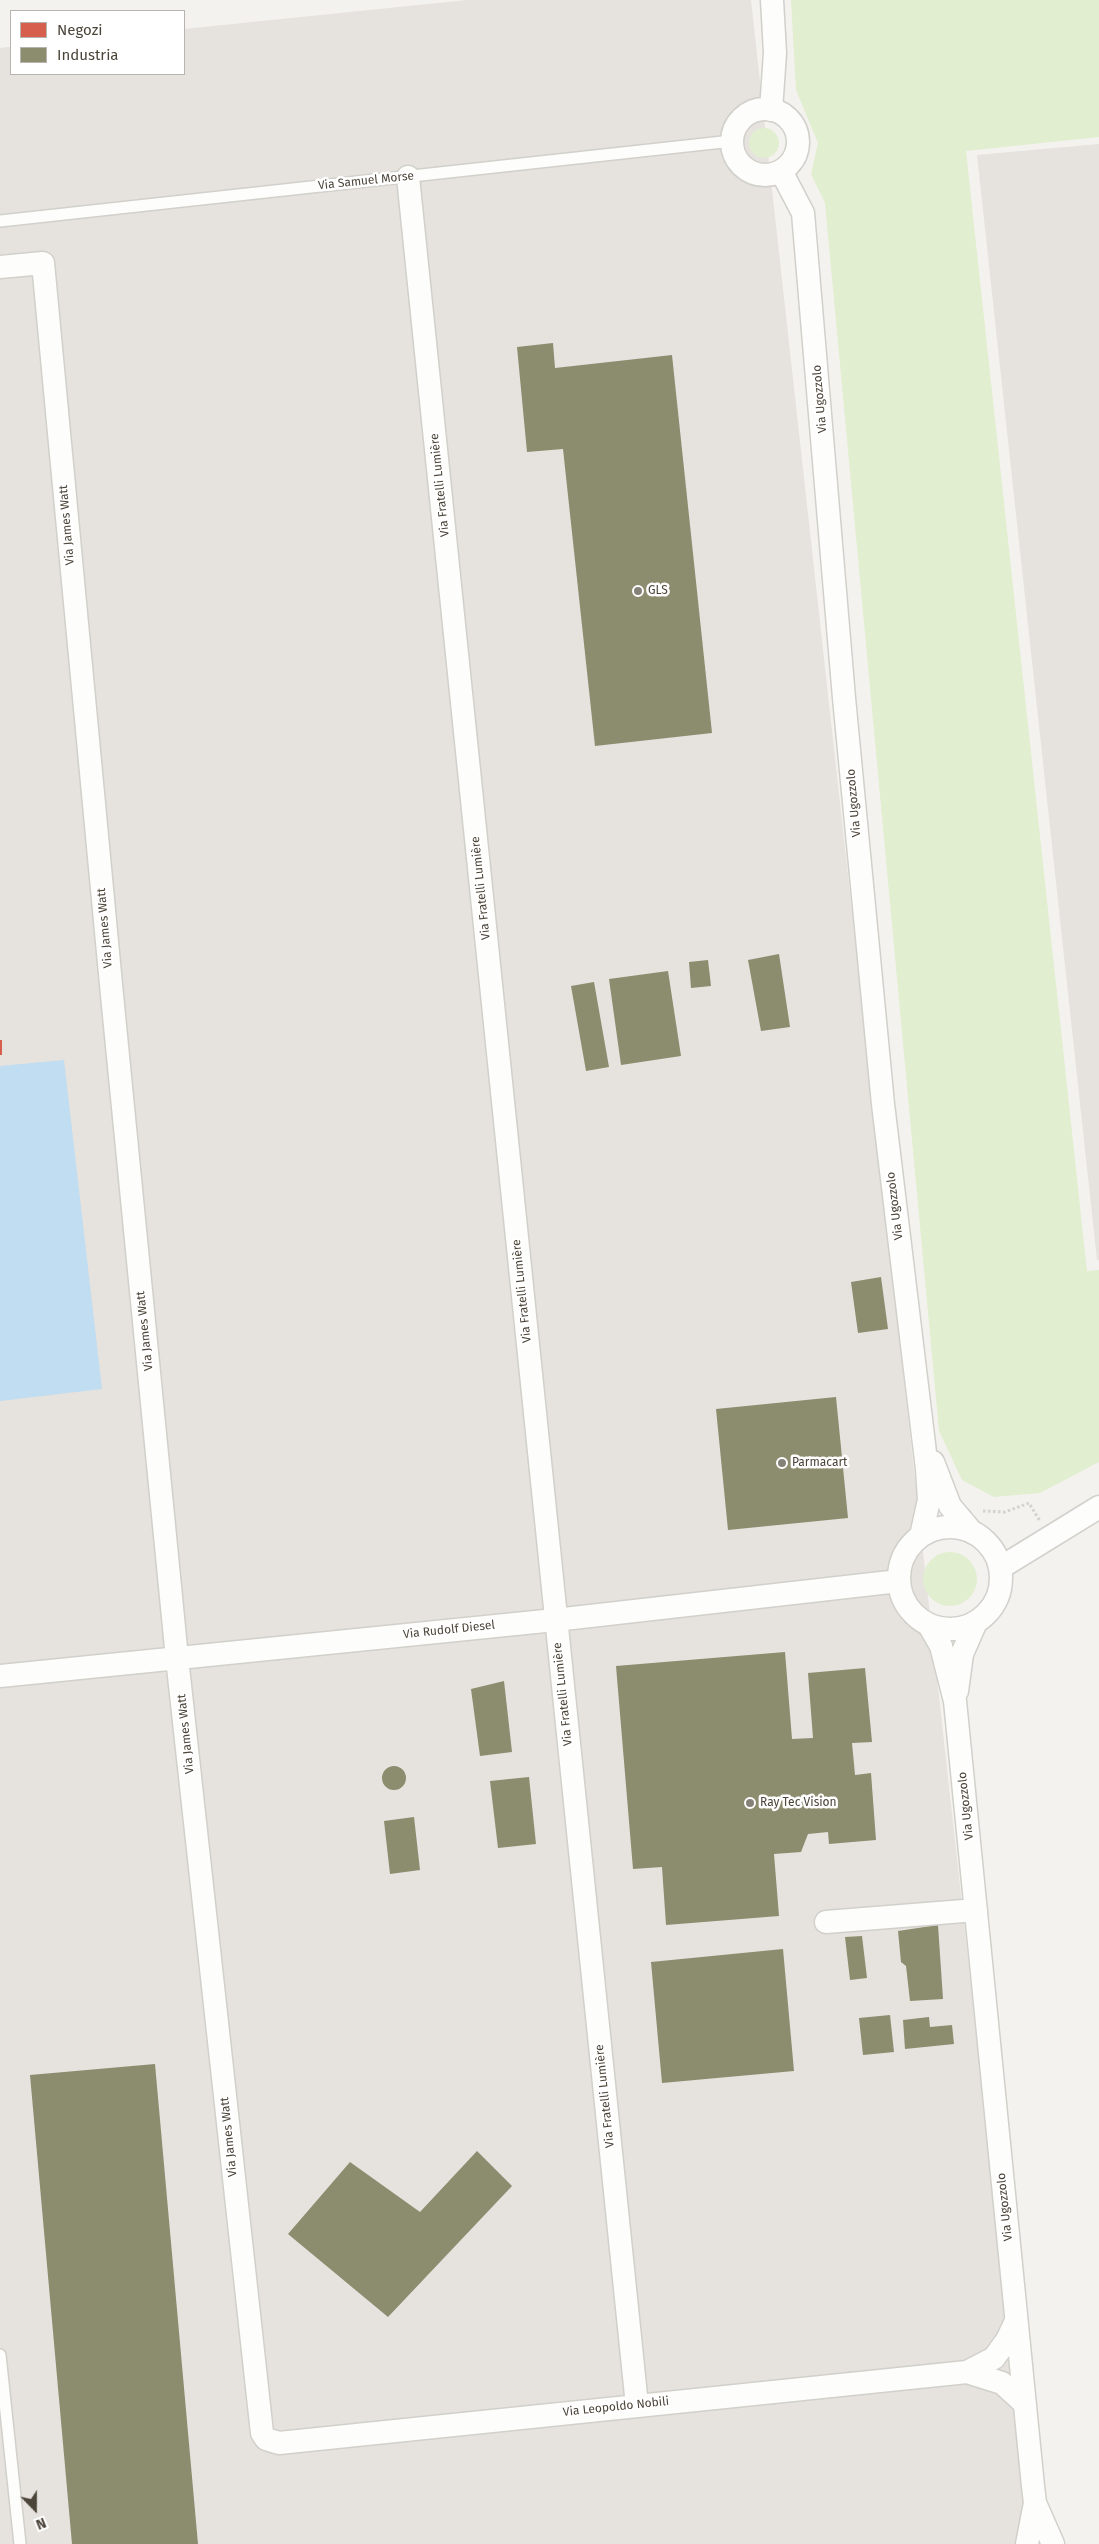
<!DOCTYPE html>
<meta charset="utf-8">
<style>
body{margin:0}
#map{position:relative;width:1099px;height:2544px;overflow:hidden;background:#f4f2ee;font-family:"Fira Sans",sans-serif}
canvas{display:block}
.legend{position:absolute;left:10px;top:10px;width:175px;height:65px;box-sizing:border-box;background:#fff;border:1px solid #b7b4b0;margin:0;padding:6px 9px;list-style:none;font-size:15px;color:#4b4439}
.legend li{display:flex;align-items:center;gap:10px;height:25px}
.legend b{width:25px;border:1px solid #b7b4b0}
.north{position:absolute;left:10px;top:2484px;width:50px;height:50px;-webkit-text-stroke:4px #fff;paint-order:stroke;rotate:158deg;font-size:14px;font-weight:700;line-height:20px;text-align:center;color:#4b4439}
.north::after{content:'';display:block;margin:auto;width:18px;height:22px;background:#4b4439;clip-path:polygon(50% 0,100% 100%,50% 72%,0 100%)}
</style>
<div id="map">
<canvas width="1099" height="2544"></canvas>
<ul class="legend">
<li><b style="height:14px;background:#d6604d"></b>Negozi</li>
<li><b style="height:14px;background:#8c8c6e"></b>Industria</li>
</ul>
<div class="north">N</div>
</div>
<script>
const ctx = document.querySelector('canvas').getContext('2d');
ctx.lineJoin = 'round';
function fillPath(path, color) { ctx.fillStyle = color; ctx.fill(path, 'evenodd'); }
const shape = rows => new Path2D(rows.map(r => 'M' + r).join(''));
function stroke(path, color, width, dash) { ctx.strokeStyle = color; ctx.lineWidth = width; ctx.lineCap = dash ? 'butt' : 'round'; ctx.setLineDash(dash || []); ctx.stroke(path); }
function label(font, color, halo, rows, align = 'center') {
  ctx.font = font + ' "Fira Sans",sans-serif'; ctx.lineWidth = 5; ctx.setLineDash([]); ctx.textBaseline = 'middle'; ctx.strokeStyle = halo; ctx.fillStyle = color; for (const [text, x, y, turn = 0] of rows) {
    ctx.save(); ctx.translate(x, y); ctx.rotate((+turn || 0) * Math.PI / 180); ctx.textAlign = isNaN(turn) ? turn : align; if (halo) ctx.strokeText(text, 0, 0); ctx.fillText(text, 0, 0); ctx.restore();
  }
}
fillPath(shape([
 [467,0,751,0,1033,2544,0,2544,0,48,11,47,11,74,184,74,184,29],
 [1099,144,1099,1260,1097,1260,977,155]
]), '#e6e2de');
fillPath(shape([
 [791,0,1099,0,1099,137,966,151,1087,1271,1099,1270,1099,1462,1040,1493,994,1497,962,1480,939,1431,825,203,811,174,818,143,796,90],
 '749 143a15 15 0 1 1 30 0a15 15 0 1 1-30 0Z',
 '923 1579a27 27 0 1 1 54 0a27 27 0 1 1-54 0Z'
]), '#e1eecf');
fillPath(shape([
 [11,47,11,74,37,74,139,982,0,996,0,48],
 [718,202,724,254,457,281,452,230],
 [373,239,381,286,91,317,82,268]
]), '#e6e3df');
fillPath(shape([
 [64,1060,102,1389,0,1401,0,1066]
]), '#c0ddf1');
fillPath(shape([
 [0,1040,2,1040,2,1055,0,1055]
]), '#d6604d');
fillPath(shape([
 [553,343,555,368,672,355,712,733,595,746,563,449,527,452,517,347],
 [779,954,790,1027,761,1031,748,960],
 [708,960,711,986,691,988,689,962],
 [668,971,681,1056,621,1065,609,979],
 [594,982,609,1067,586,1071,571,986],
 [881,1277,888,1329,858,1333,851,1282],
 [836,1397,848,1518,728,1530,716,1409],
 [785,1652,792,1739,813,1738,808,1673,865,1668,872,1742,852,1743,855,1775,871,1773,876,1840,829,1844,828,1832,808,1834,801,1852,774,1854,779,1916,666,1925,662,1867,633,1869,616,1666],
 [504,1681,512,1752,480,1756,471,1689],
 '382 1778a12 12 0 1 1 24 0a12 12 0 1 1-24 0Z',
 [529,1777,536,1844,498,1848,490,1781],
 [414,1817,420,1870,390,1874,384,1821],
 [938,1925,943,1999,910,2001,906,1966,901,1962,898,1931],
 [862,1936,867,1978,850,1980,845,1937],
 [783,1949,794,2071,662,2083,651,1962],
 [890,2015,894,2052,863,2055,859,2018],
 [929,2017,930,2027,952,2025,954,2044,905,2049,903,2020],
 [155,2064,198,2544,72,2544,30,2075],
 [477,2151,512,2186,388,2317,288,2234,350,2162,420,2212]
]), '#8c8c6e');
const lane = shape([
 [0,221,732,141],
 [0,2355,20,2544]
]);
const street = shape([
 '732 142a33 33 0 1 1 66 0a33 33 0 1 1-66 0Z',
 [771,110,775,53,772,0],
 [781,171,803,213,844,698,883,1104,927,1469,929,1500,921,1536],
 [408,177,637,2405],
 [0,267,43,263,112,995,177,1658,262,2433,266,2439,279,2443,967,2372,994,2358,1007,2340,1016,2321],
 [933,1462,950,1506,972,1532],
 '899 1578a51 51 0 1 1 102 0a51 51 0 1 1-102 0Z',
 [1000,1568,1099,1507],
 [929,1625,941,1646,955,1701,1033,2486,1035,2503,1027,2544],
 [0,1676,555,1620,899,1581],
 [957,1691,962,1654,976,1622],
 [826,1922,976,1910],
 [967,2372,1002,2383,1025,2404],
 [1035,2503,1053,2544]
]);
stroke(lane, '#d2d0cb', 14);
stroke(street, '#d2d0cb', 25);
stroke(shape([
 [983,1511,1005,1512,1029,1503,1040,1521]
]), '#d3d2cc', 3, [2.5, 2.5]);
stroke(lane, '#fdfdfc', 11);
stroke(street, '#fdfdfc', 22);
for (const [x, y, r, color] of [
 [638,591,5,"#868178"],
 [782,1463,5,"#868178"],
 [750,1803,5,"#868178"]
]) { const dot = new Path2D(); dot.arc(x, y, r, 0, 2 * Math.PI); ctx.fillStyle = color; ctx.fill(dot); stroke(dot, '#fff', 2); }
label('12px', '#4b4439', '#fff', [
 ["Via Samuel Morse",366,181,-6],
 ["Via Ugozzolo",820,399,-95],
 ["Via Fratelli Lumière",440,485,-96],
 ["Via James Watt",67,525,-95],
 ["Via Ugozzolo",854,803,-95],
 ["Via Fratelli Lumière",481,888,-96],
 ["Via James Watt",105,928,-95],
 ["Via Ugozzolo",895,1206,-97],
 ["Via Fratelli Lumière",522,1291,-96],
 ["Via James Watt",145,1331,-96],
 ["Via Rudolf Diesel",449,1630,-6],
 ["Via Fratelli Lumière",563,1694,-96],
 ["Via James Watt",186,1734,-96],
 ["Via Ugozzolo",966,1806,-96],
 ["Via Fratelli Lumière",605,2096,-96],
 ["Via James Watt",229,2137,-96],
 ["Via Ugozzolo",1005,2207,-96],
 ["Via Leopoldo Nobili",616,2407,-6]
]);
label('12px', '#4b4439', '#fff', [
 ["GLS",648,591],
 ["Parmacart",792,1463],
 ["Ray Tec Vision",760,1803]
], 'left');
</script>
